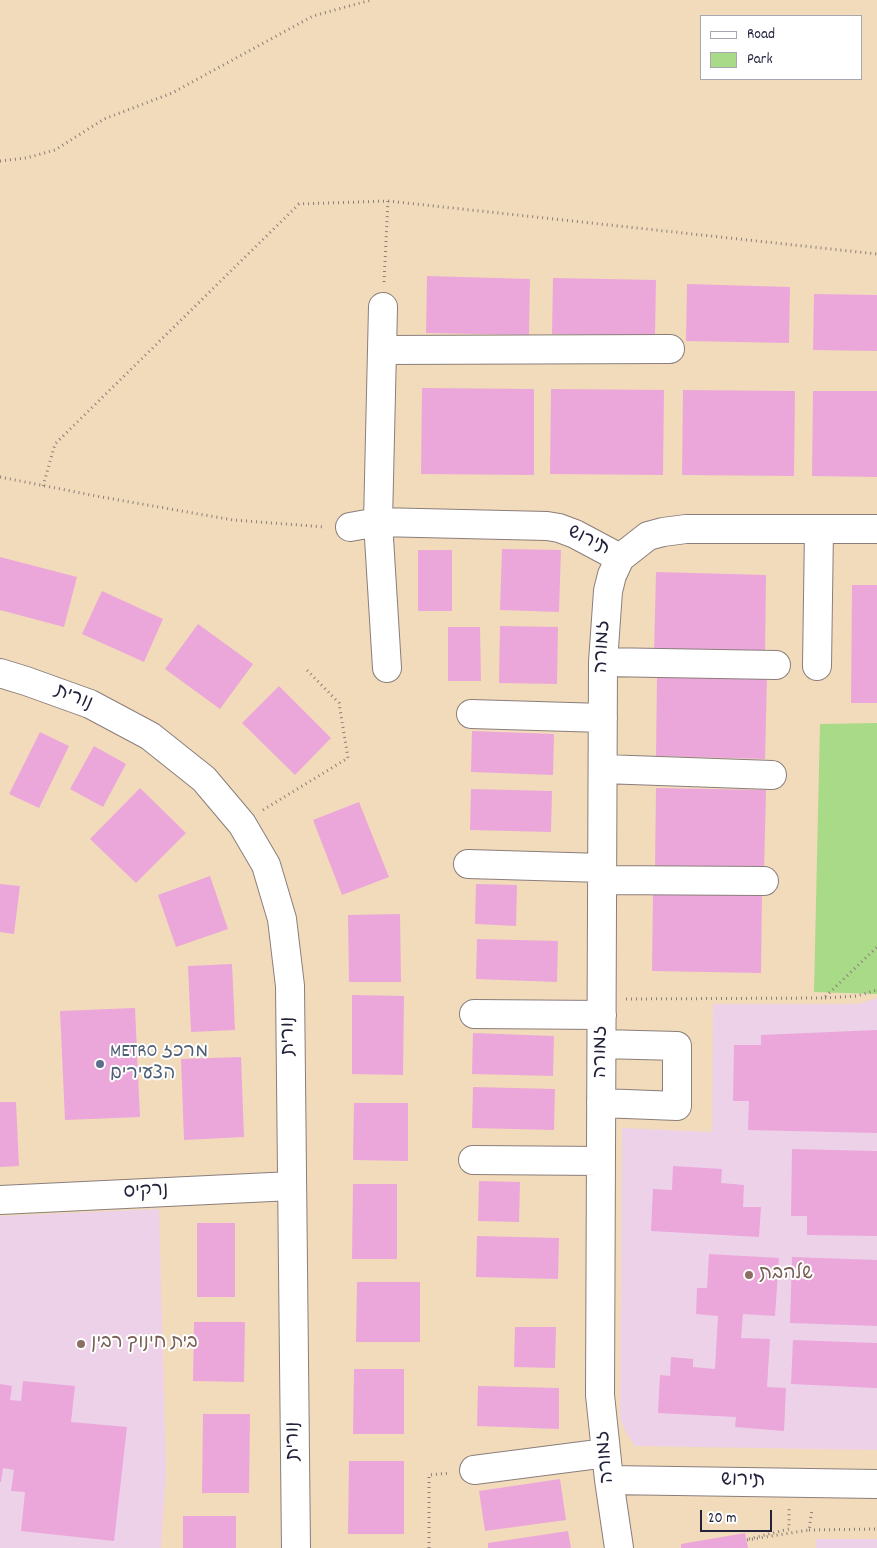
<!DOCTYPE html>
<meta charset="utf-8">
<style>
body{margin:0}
#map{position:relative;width:877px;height:1548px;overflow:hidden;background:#f2dbbb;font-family:Dekko,sans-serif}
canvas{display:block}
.legend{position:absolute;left:700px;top:15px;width:162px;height:65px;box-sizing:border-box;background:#fff;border:1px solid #a7a7b1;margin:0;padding:6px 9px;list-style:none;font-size:15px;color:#22223b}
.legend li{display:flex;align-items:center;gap:10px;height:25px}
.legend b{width:25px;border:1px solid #a7a7b1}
.scale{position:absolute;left:700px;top:1510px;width:72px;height:22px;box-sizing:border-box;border:2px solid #22223b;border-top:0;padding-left:6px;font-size:15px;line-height:18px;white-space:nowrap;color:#22223b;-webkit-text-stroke:4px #fff;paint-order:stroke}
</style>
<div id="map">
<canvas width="877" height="1548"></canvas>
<ul class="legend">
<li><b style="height:6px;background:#fff"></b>Road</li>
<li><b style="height:14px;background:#a9da88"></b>Park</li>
</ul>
<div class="scale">20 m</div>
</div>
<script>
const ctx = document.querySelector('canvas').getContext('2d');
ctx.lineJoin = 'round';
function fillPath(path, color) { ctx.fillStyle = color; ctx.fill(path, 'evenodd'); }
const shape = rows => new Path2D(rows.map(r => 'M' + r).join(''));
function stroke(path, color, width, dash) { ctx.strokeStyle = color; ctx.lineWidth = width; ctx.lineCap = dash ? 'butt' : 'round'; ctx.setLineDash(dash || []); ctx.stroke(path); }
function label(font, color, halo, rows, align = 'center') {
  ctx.font = font + ' Dekko,"Playpen Sans Hebrew",sans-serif'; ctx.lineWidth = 4; ctx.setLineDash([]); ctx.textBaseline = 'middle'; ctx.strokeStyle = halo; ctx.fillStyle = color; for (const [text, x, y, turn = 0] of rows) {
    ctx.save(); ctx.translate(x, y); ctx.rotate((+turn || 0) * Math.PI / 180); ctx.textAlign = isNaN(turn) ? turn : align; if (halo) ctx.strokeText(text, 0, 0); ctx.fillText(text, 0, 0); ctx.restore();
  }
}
fillPath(shape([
 [877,998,877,1450,635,1446,627,1434,620,1419,622,1128,712,1132,713,1004,858,1004],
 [159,1209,166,1472,161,1548,0,1548,0,1216],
 [816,1539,877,1539,877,1548,816,1548]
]), '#edd1e9');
fillPath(shape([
 [877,723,877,994,814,992,820,724]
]), '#a9da88');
fillPath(shape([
 [427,276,530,279,529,335,426,333],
 [553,278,656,280,655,336,552,334],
 [687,284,790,287,789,343,686,341],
 [814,294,877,295,877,351,813,350],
 [422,388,534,389,534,475,421,474],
 [551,389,664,390,663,475,550,474],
 [683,390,795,391,794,476,682,475],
 [813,391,877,391,877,477,812,476],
 [502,549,561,550,559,612,500,610],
 [418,550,452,550,452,611,418,611],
 [0,557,77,577,64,627,0,610],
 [656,572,766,575,765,656,654,654],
 [852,585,877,585,877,703,851,703],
 [102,591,163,619,144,662,82,634],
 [198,624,253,664,220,709,165,669],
 [500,626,558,627,557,684,499,683],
 [448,627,480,627,481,681,448,681],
 [657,675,767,677,765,759,656,756],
 [279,686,331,738,295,775,242,723],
 [472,731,554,734,553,775,471,772],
 [40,732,69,746,39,808,9,794],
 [94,746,126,764,103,807,70,789],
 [140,788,186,833,136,883,90,839],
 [656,788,766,790,764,871,655,869],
 [471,789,552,791,551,832,470,830],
 [359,802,389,877,342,895,313,820],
 [210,876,228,929,176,947,158,895],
 [0,884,20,886,14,934,0,932],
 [476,884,517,885,516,926,475,924],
 [653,890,762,892,761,973,652,971],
 [400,914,401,982,349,982,348,915],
 [477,939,558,941,557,982,476,979],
 [232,964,235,1030,191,1032,188,966],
 [352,995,404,996,403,1075,352,1074],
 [135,1008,140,1117,65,1120,60,1011],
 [877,1030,877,1133,748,1130,749,1101,733,1101,734,1045,761,1045,761,1035],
 [473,1033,554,1036,553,1076,472,1074],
 [241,1057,244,1137,184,1140,181,1059],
 [473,1087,555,1089,554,1130,472,1128],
 [0,1102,16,1102,19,1166,0,1167],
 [354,1103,408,1103,408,1161,353,1160],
 [792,1149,877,1151,877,1236,807,1235,807,1216,791,1216],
 [673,1166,722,1169,721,1183,744,1185,743,1207,761,1207,759,1237,651,1231,653,1189,672,1190],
 [479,1181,520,1182,519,1222,478,1221],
 [353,1184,397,1184,397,1259,352,1259],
 [197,1223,235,1223,235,1297,197,1297],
 [477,1236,559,1238,558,1279,476,1277],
 [709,1254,779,1258,775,1316,743,1314,741,1338,770,1339,767,1387,786,1388,784,1431,735,1427,736,1417,658,1413,660,1375,670,1376,671,1357,693,1359,693,1367,715,1369,718,1316,696,1314,697,1288,707,1288],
 [792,1257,877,1260,877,1326,790,1323],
 [357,1282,420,1282,420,1342,356,1342],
 [194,1322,245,1322,244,1382,193,1381],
 [515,1327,556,1327,555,1368,514,1367],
 [793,1340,877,1343,877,1388,791,1384],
 [354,1369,404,1369,404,1434,353,1434],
 [23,1381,75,1386,71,1422,127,1427,114,1541,21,1531,25,1492,11,1491,14,1470,3,1468,1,1482,0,1482,0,1384,12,1386,10,1400,21,1401],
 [478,1386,559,1388,559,1429,477,1426],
 [203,1414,250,1414,249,1493,202,1493],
 [349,1461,404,1461,404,1534,348,1534],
 [560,1479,566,1520,485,1531,479,1491],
 [183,1516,236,1516,236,1548,183,1548],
 [568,1531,571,1548,488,1548,488,1543],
 [745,1533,748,1548,681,1548,681,1544]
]), '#eba7da');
const minor = shape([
 [383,307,378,522,387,668],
 [383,350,670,349],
 [350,527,378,522,547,526,559,528,575,534,620,558,648,536,663,532,686,529,877,529],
 [603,662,776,665],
 [817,666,819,529],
 [0,673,26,681,90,704,150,736,204,779,242,824,266,865,282,919,290,986,296,1548],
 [471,714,603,718],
 [603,769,772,775],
 [468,864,602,868],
 [602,880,764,881],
 [474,1014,602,1015],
 [601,1103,677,1106,677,1046,602,1044],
 [473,1160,601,1161],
 [0,1200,292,1186],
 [474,1470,606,1453],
 [609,1480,877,1484],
 [619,1548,609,1480,600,1395,603,662,608,591,612,575,620,558]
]);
stroke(minor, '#8a7e7b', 30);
stroke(shape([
 [0,161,26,158,55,150,104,119,172,93,313,16,371,0],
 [384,282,388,201],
 [0,477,96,496,233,520,325,527],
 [43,486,55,444,299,204,388,201,877,254],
 [263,810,348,758,339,703,305,668],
 [825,998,857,996,877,990],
 [626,999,824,998,877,947],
 [809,1530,877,1529],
 [749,1539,789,1529,789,1509],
 [747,1540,809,1530,812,1509],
 [429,1548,429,1475,450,1473]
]), '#8a7e7b', 3, [1, 4]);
stroke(minor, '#fff', 28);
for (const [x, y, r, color] of [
 [100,1064,5,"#5c6f8a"],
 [749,1275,5,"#8d6e63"],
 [81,1344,5,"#8d6e63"]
]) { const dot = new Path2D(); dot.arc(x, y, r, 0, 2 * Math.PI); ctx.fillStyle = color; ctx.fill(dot); stroke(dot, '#fff', 2); }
label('19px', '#22223b', '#fff', [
 ["תירוש",588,542,26],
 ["זמורה",604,647,-88],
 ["נורית",73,699,22],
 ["נורית",290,1036,-91],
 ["זמורה",602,1052,-90],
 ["נרקיס",146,1193,-3],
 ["נורית",295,1441,-91],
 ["זמורה",607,1457,-96],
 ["תירוש",743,1482,1]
]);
label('19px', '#4e5e75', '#fff', [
 ["METRO מרכז",110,1053],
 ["הצעירים",110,1075]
], 'left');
label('19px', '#785e54', '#fff', [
 ["שלהבת",759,1275],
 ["בית חינוך רבין",91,1344]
], 'left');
</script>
